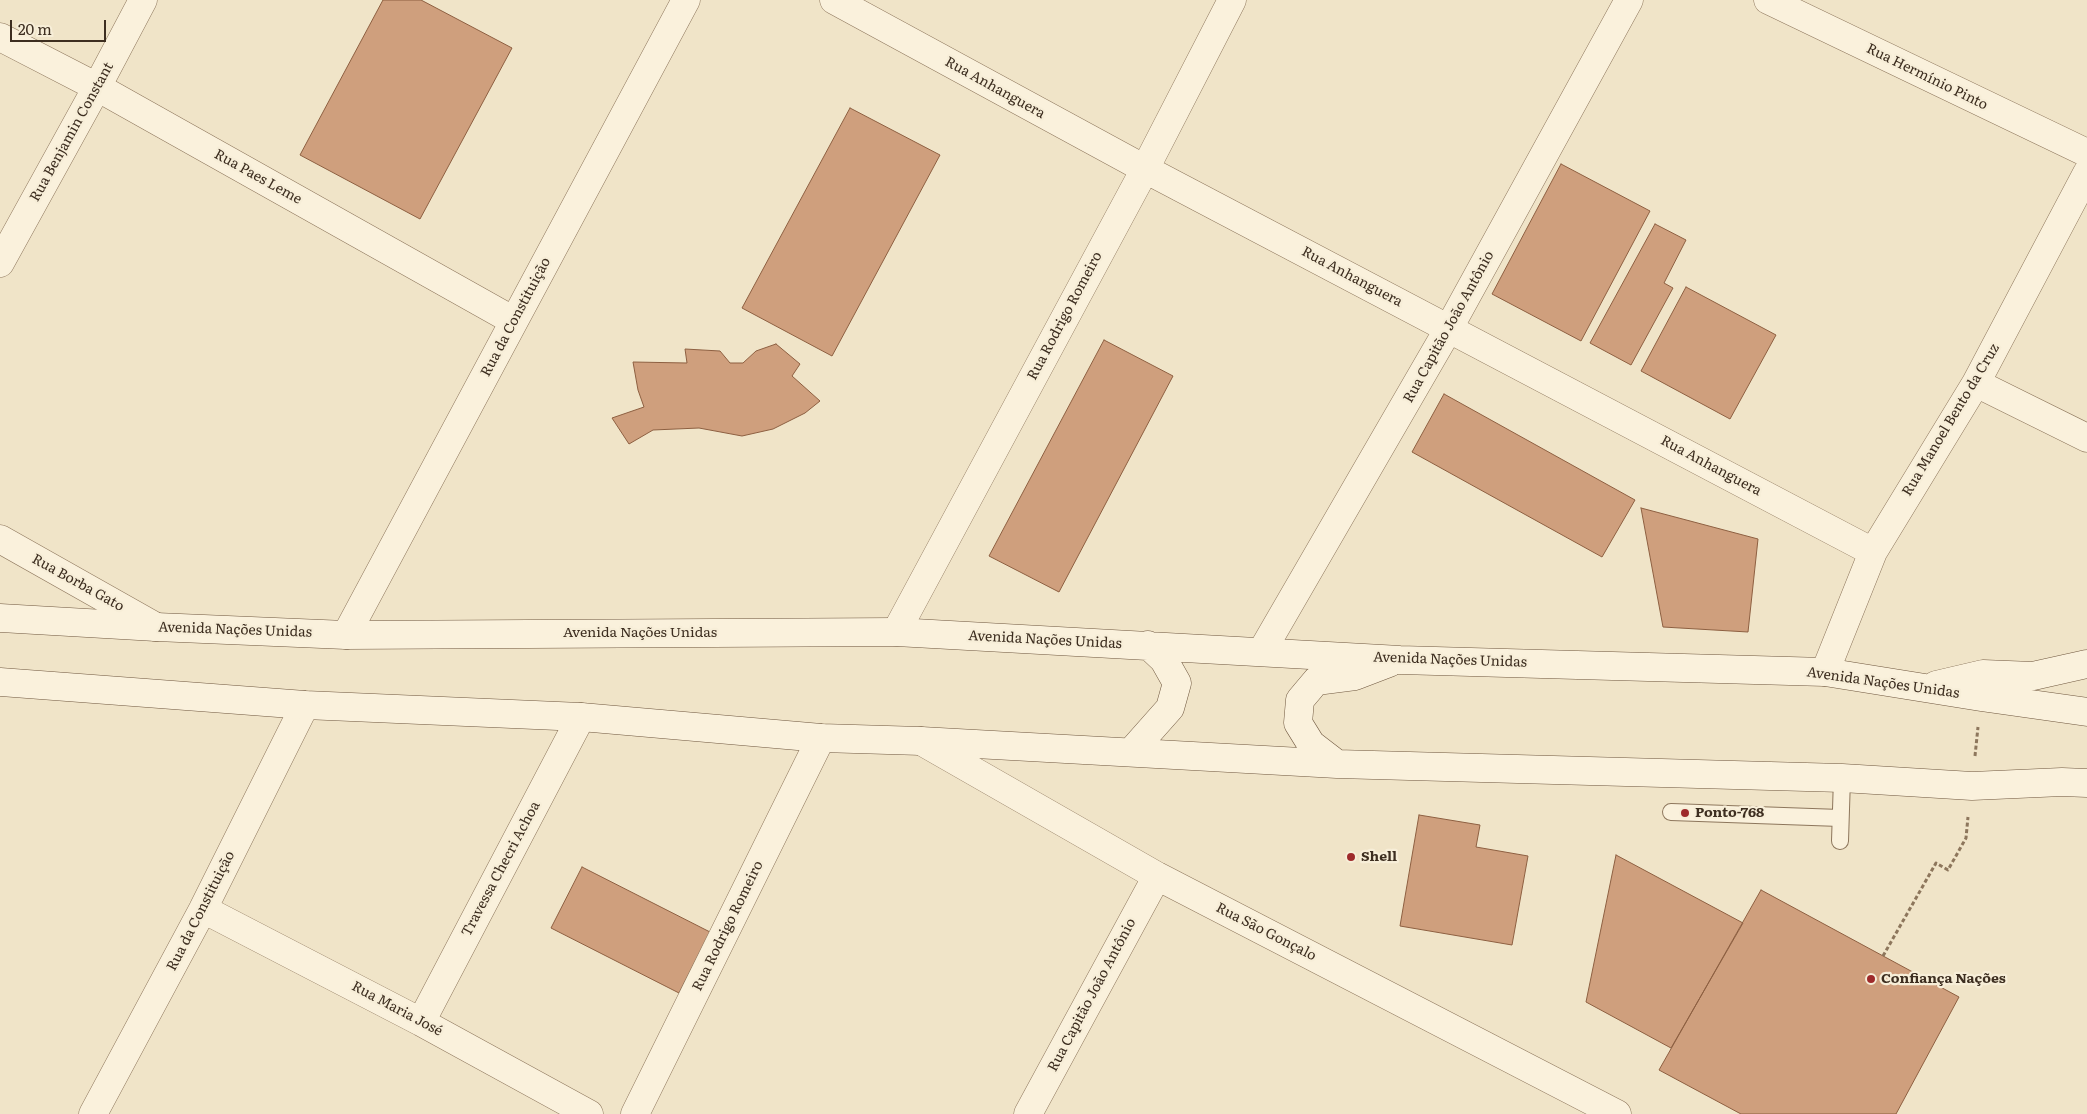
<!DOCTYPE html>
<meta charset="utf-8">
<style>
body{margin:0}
#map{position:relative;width:2087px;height:1114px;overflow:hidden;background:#f0e4c8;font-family:Literata,serif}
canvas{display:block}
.scale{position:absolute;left:10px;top:20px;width:96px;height:22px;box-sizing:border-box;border:2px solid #3d2e20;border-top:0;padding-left:6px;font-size:15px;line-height:18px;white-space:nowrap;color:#3d2e20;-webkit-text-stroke:4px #f7eed8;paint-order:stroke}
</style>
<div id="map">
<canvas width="2087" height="1114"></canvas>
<div class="scale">20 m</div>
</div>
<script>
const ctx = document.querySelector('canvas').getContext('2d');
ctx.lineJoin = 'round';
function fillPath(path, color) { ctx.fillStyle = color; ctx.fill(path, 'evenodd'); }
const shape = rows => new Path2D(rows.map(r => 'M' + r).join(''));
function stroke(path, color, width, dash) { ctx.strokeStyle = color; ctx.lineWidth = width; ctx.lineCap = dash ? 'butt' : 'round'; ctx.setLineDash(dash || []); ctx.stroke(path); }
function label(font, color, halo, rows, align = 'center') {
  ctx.font = font + ' Literata,serif'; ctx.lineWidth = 4.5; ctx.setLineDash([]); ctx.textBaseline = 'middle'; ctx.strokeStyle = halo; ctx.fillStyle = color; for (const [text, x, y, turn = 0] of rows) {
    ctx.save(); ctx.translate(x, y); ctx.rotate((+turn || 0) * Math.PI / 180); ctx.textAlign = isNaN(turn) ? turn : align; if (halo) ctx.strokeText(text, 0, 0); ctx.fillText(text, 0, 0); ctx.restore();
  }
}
const building = shape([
 [383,0,421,0,512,48,420,219,300,155,383,0],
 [850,108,940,155,832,356,742,308,850,108],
 [1561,164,1650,211,1581,341,1492,294,1561,164],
 [1655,224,1686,240,1664,283,1673,288,1631,365,1590,343,1655,224],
 [1686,287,1776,335,1730,419,1641,371,1686,287],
 [1104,340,1173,376,1059,592,989,556,1104,340],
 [776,344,800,364,792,376,820,401,805,413,773,429,742,436,699,428,653,430,629,444,612,418,644,407,638,390,633,362,687,363,685,349,720,351,730,363,743,363,756,351,776,344],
 [1444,394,1635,500,1602,557,1412,452,1444,394],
 [1641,508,1758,539,1748,632,1663,627,1641,508],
 [1419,815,1480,825,1476,847,1528,856,1512,945,1400,926,1419,815],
 [1616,855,1743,923,1671,1048,1586,1002,1616,855],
 [582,867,710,932,679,993,551,928,582,867],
 [1761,890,1959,997,1896,1114,1741,1114,1659,1070,1761,890]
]);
fillPath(building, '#cf9f7d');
stroke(building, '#8d5f41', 1);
const service = shape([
 [1671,812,1840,818],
 [1840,841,1842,778]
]);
const minor = shape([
 [834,0,1145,169,1873,552],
 [1768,0,2087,153],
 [0,37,97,87,514,321],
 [0,263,97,87,143,0],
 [1976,383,2087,438],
 [0,539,156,627],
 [896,632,1145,169,1232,0],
 [346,635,686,0],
 [1262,651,1449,328,1629,0],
 [1825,672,1873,552,1976,383,2087,173],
 [921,741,1157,876,1617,1114],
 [203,909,421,1022,589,1114],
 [421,1022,581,717],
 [93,1114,203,909,305,705],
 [635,1114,821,738],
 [1028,1114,1157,876]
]);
const secondary = shape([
 [0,618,156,627,346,635,896,632,1400,660,1825,672,1981,697,2087,712],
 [0,682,305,705,581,717,821,738,921,741,1337,764,1842,778,1972,786,2062,782,2087,783],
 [1936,685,1983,674,2033,676,2087,664],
 [1131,752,1170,708,1177,683,1164,660,1148,645],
 [1337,764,1311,744,1298,723,1300,700,1316,681,1355,676,1389,663]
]);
stroke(service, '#8d765c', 18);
stroke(minor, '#8d765c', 29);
stroke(secondary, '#6f573f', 29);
stroke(shape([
 [1975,756,1978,727],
 [1883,956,1936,863,1948,870,1966,838,1968,817]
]), '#8d765c', 3, [4, 2.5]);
stroke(service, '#faf1dc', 16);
stroke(minor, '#faf1dc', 28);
stroke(secondary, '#faf1dc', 28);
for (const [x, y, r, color] of [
 [1685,813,5,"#9e2a2b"],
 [1351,857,5,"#9e2a2b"],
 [1871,979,5,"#9e2a2b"]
]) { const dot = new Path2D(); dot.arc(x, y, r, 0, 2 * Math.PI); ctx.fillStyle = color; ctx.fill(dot); stroke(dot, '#f7eed8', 2); }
label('14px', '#3d2e20', '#f7eed8', [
 ["Rua Hermínio Pinto",1927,77,26],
 ["Rua Anhanguera",995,88,29],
 ["Rua Benjamin Constant",72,132,-61],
 ["Rua Paes Leme",258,177,29],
 ["Rua Anhanguera",1352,277,28],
 ["Rua Rodrigo Romeiro",1065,316,-62],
 ["Rua da Constituição",516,317,-62],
 ["Rua Capitão João Antônio",1449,327,-61],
 ["Rua Manoel Bento da Cruz",1951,420,-59],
 ["Rua Anhanguera",1711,466,28],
 ["Rua Borba Gato",78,583,29],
 ["Avenida Nações Unidas",235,630,2],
 ["Avenida Nações Unidas",640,633],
 ["Avenida Nações Unidas",1045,640,3],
 ["Avenida Nações Unidas",1450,660,2],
 ["Avenida Nações Unidas",1883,683,8],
 ["Travessa Checri Achoa",501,869,-62],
 ["Rua da Constituição",201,911,-63],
 ["Rua Rodrigo Romeiro",728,926,-64],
 ["Rua São Gonçalo",1266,932,27],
 ["Rua Capitão João Antônio",1092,995,-62],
 ["Rua Maria José",397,1009,28]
]);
label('bold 14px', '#3d2e20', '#f7eed8', [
 ["Ponto-768",1695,813],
 ["Shell",1361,857],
 ["Confiança Nações",1881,979]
], 'left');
</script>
